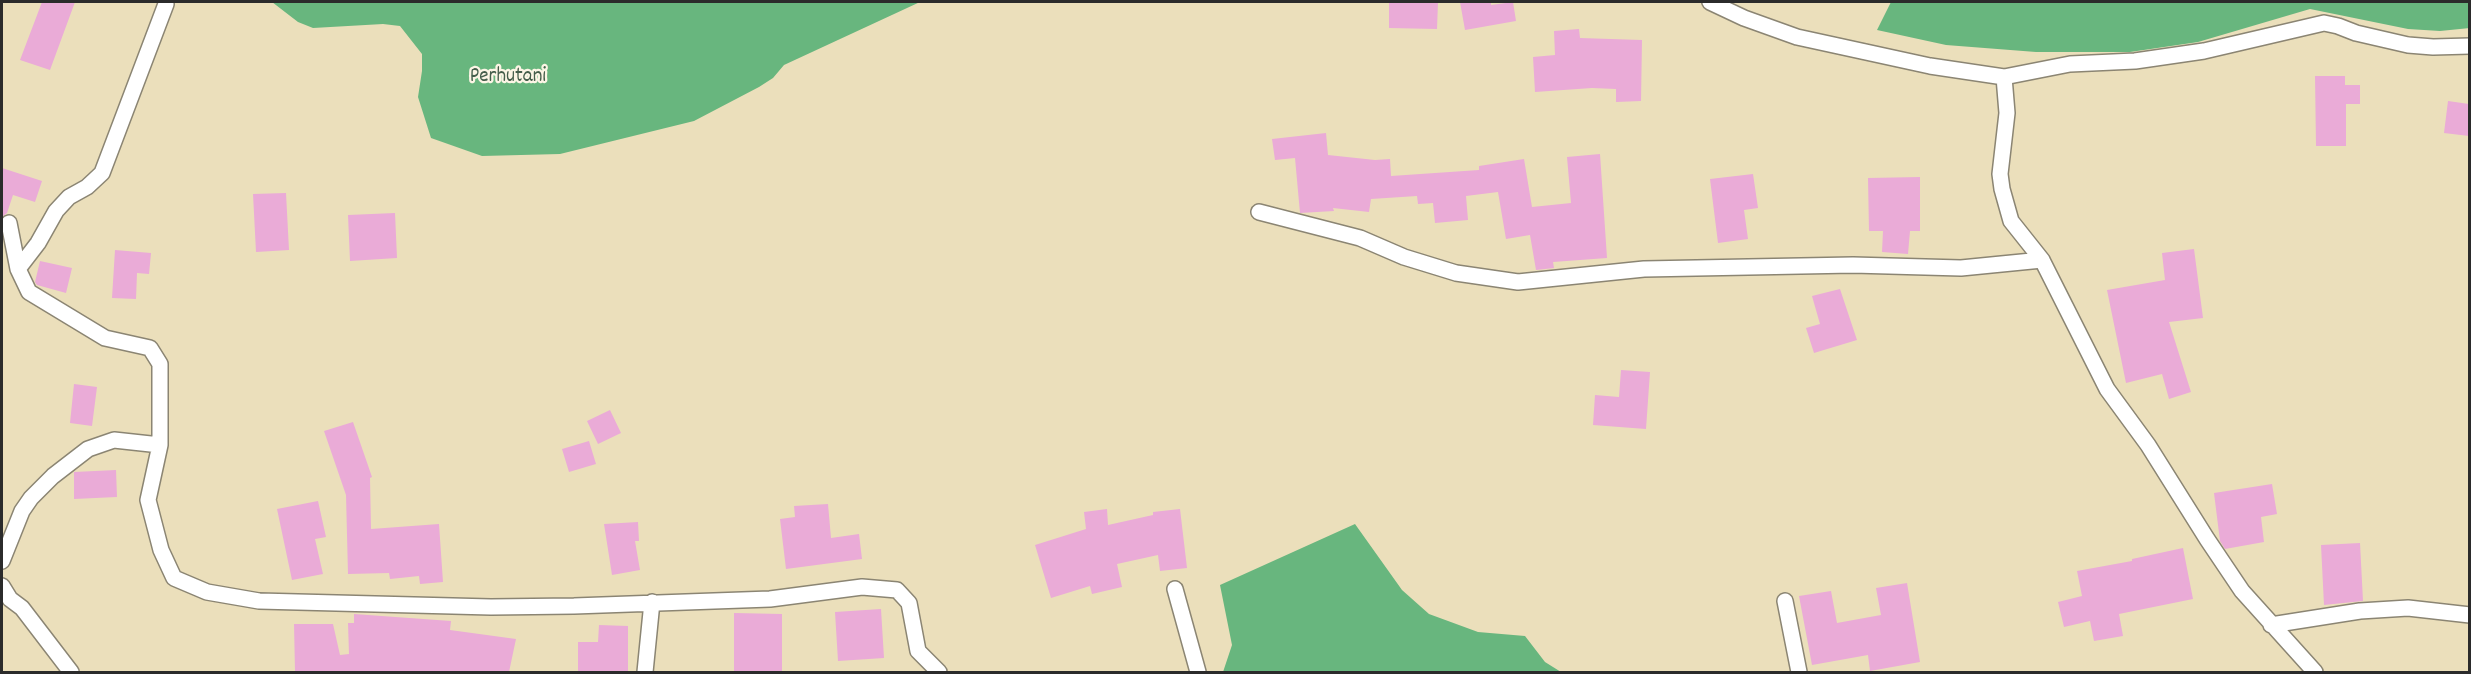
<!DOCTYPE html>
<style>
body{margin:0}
#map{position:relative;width:2471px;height:674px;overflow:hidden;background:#ebdfbb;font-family:Dekko,sans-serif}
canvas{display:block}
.frame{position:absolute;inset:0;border:3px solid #2b2b2b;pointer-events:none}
</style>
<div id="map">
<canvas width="2471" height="674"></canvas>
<div class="frame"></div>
</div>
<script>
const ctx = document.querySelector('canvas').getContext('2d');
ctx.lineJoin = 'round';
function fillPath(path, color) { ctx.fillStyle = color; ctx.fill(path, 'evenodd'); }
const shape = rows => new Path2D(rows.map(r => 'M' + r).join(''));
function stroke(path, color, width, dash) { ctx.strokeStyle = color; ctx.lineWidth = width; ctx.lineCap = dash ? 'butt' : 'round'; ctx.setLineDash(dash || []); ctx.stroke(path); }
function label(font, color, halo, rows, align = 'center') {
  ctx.font = font + ' Dekko,sans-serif'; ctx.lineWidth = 4.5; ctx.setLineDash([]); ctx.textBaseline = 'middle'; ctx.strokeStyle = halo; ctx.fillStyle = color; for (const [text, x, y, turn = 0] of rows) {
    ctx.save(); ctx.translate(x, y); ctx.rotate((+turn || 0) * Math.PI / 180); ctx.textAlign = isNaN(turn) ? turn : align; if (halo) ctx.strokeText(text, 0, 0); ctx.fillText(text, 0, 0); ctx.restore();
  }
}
fillPath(shape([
 [272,2,920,2,784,65,773,78,759,87,694,121,560,154,482,156,431,138,418,97,422,71,422,54,400,26,383,24,313,28,298,22],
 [1891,2,2469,2,2470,28,2440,31,2408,29,2310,9,2198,42,2130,52,2036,52,1946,45,1877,30],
 [1355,524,1402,590,1429,614,1478,632,1525,636,1545,662,1561,672,1223,672,1232,645,1220,585]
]), '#68b67e');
fillPath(shape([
 [42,2,75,2,50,70,20,60],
 [1389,2,1438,2,1437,29,1389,28],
 [1460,2,1491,2,1491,5,1513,2,1516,21,1465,30],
 [1579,29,1580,38,1642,40,1641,101,1616,102,1616,89,1592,88,1535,92,1533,57,1555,55,1554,31],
 [2315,76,2345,76,2345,85,2360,85,2360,104,2346,104,2346,146,2316,146],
 [2448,101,2469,104,2469,136,2444,133],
 [1326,133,1328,155,1375,160,1390,159,1391,176,1479,170,1479,166,1524,159,1532,207,1571,203,1567,157,1600,154,1607,258,1553,262,1554,268,1536,270,1530,235,1506,239,1498,192,1466,196,1468,220,1435,223,1433,203,1418,204,1417,196,1371,199,1369,212,1333,208,1334,211,1300,213,1295,158,1275,160,1272,139],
 [2,168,42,181,35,202,13,195,7,213,2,217],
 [1753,174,1758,208,1744,210,1748,239,1718,243,1710,179],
 [1920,177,1920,231,1910,231,1908,254,1882,252,1883,231,1869,231,1868,178],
 [286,193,289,250,256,252,253,194],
 [395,213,397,258,350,261,348,215],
 [2194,249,2203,318,2169,322,2191,392,2169,399,2162,374,2126,383,2107,290,2165,280,2162,253],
 [115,250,151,253,149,274,137,273,136,299,112,298],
 [40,261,72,268,66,293,37,285,35,282],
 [1840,289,1857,340,1814,353,1806,328,1820,324,1812,296],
 [1621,370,1650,372,1646,429,1593,425,1595,395,1619,397],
 [74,384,97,387,92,426,70,423],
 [610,410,621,433,598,444,587,421],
 [353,422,372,477,370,478,371,529,439,524,443,582,420,584,419,576,390,579,389,573,348,574,346,495,324,431],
 [589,441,596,464,569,472,562,449],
 [116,470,117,497,74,499,74,472],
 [2272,484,2277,514,2261,517,2264,542,2225,549,2220,541,2214,493],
 [318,501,326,537,315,539,323,574,292,580,277,509],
 [828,504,831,538,859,534,862,559,786,569,780,519,795,517,794,506],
 [1107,509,1108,525,1153,515,1153,512,1180,509,1187,568,1160,571,1158,555,1117,564,1122,587,1092,594,1090,586,1051,598,1035,545,1086,529,1084,512],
 [638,522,639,541,635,541,640,570,612,575,604,524],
 [2360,543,2363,601,2324,605,2321,545],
 [2183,548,2193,599,2119,614,2123,636,2094,641,2090,621,2064,627,2058,602,2082,596,2077,571,2132,561,2132,559],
 [1907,583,1920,662,1870,671,1868,655,1812,665,1799,596,1831,591,1837,623,1881,615,1876,588],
 [881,609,884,658,838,661,835,612],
 [734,613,782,614,782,672,734,672],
 [354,614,451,621,450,630,516,639,509,672,295,671,294,624,333,624,340,655,349,654,348,623,354,623],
 [599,625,628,626,628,671,578,671,578,642,598,642]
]), '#eaabd7');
const minor = shape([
 [1710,2,1744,18,1797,37,1930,66,2004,77,2070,64,2135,61,2204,51,2324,23,2338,26,2356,33,2408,45,2433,47,2470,46],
 [2004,77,2007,113,2000,174,2002,189,2011,221,2042,260,2107,389,2148,445,2207,539,2242,591,2315,672],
 [1259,212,1360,238,1404,257,1456,273,1518,282,1644,269,1853,265,1961,268,2042,260],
 [9,223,18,269,29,292,105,338,150,348,160,364,160,445,148,500,161,550,174,578,207,592,259,601,491,607,574,606,770,599,862,587,897,590,909,603,918,651,939,672],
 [18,269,38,243,56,211,69,197,87,187,102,173,166,4],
 [2,561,22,511,31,498,53,476,88,449,114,440,160,445],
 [2,586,10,599,22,608,71,672],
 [1175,589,1198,672],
 [1785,601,1799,672],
 [2271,625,2360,611,2408,608,2470,615],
 [645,672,652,602]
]);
stroke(minor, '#8b8573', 18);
stroke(minor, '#fff', 15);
label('21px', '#455e4b', '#fcf5e5', [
 ["Perhutani",508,78]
]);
</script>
